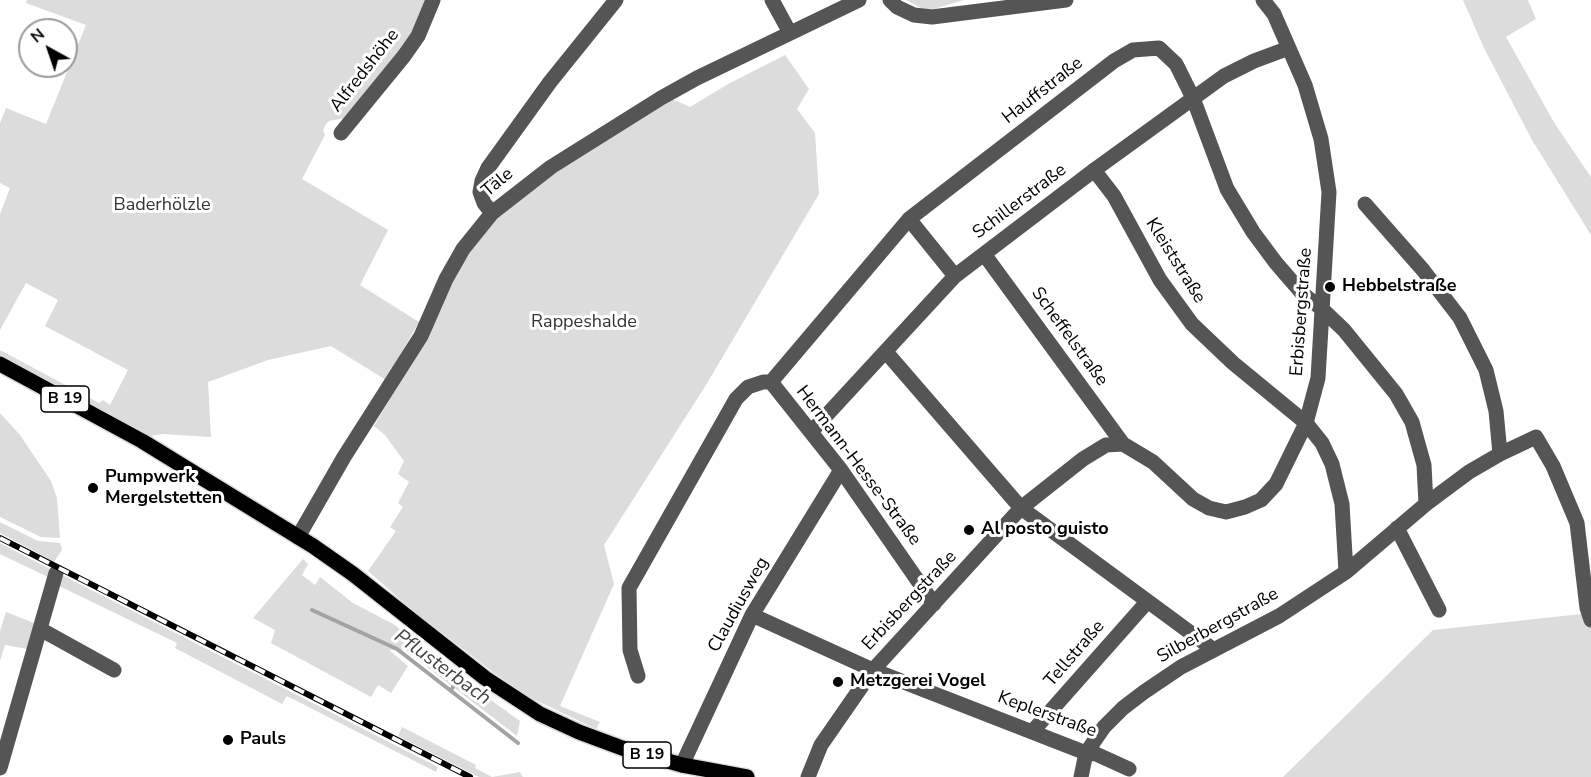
<!DOCTYPE html>
<meta charset="utf-8">
<style>
body{margin:0}
#map{position:relative;width:1591px;height:777px;overflow:hidden;background:#fff;font-family:"Nunito Sans",sans-serif}
canvas{display:block}
.north{position:absolute;left:18px;top:18px;width:60px;height:60px;box-sizing:border-box;background:#fff;border:2px solid #999;border-radius:50%;rotate:320deg;font-size:16px;font-weight:700;line-height:24px;text-align:center;color:#000}
.north::after{content:'';display:block;margin:auto;width:21px;height:27px;background:#000;clip-path:polygon(50% 0,100% 100%,50% 72%,0 100%)}
</style>
<div id="map">
<canvas width="1591" height="777"></canvas>
<div class="north">N</div>
</div>
<script>
const ctx = document.querySelector('canvas').getContext('2d');
ctx.lineJoin = 'round';
function fillPath(path, color) { ctx.fillStyle = color; ctx.fill(path, 'evenodd'); }
const shape = rows => new Path2D(rows.map(r => 'M' + r).join(''));
function stroke(path, color, width, dash) { ctx.strokeStyle = color; ctx.lineWidth = width; ctx.lineCap = dash ? 'butt' : 'round'; ctx.setLineDash(dash || []); ctx.stroke(path); }
function label(font, color, halo, rows, align = 'center') {
  ctx.font = font + ' "Nunito Sans",sans-serif'; ctx.lineWidth = 6; ctx.setLineDash([]); ctx.textBaseline = 'middle'; ctx.strokeStyle = halo; ctx.fillStyle = color; for (const [text, x, y, turn = 0] of rows) {
    ctx.save(); ctx.translate(x, y); ctx.rotate((+turn || 0) * Math.PI / 180); ctx.textAlign = isNaN(turn) ? turn : align; if (halo) ctx.strokeText(text, 0, 0); ctx.fillText(text, 0, 0); ctx.restore();
  }
}
fillPath(shape([
 [27,0,429,0,412,38,345,118,329,121,326,124,323,130,325,135,302,179,388,230,360,285,419,322,386,380,331,346,268,360,208,382,211,437,163,434,144,437,0,355,0,350,99,403,103,400,110,405,128,370,45,326,58,300,26,283,0,330,0,214,10,188,0,183,0,123,6,108,46,124,86,25,26,3],
 [906,0,964,0,927,11],
 [1463,0,1528,0,1536,19,1506,37,1555,124,1591,177,1591,235,1532,140,1484,48],
 [785,55,809,89,797,109,815,133,819,194,706,385,604,545,614,584,560,706,600,722,596,729,529,697,493,672,411,609,368,571,396,531,390,527,403,507,398,503,409,482,398,474,404,461,385,435,374,426,431,329,462,262,479,237,506,209,565,165,672,99,690,107,730,83],
 [0,413,20,435,51,481,57,498,60,538,41,537,0,517],
 [0,522,38,541,60,543,62,549,60,553,54,562,49,559,0,533],
 [0,543,50,569,48,577,0,554],
 [303,559,308,564,302,575,315,585,320,577,353,603,395,625,435,660,520,721,517,736,405,650,389,650,408,666,391,693,378,685,371,697,271,643,275,630,253,618],
 [60,574,438,767,436,772,287,696,282,704,175,648,177,643,57,585],
 [6,612,34,623,27,649,5,645,0,661,0,631],
 [1591,613,1591,777,1283,777,1433,630],
 [402,727,476,765,475,768,492,777,520,772,523,777,479,777,398,736]
]), '#dcdcdc');
stroke(shape([
 [312,610,397,649,518,743],
 [451,691,458,676]
]), '#a3a3a3', 4);
const major = shape([
 [0,364,142,441,313,546,353,574,485,678,540,714,579,732,622,748,682,765,747,777]
]);
stroke(major, '#dbdbdb', 18);
stroke(shape([
 [772,0,790,33],
 [890,0,897,7,914,15,932,17,1066,0],
 [341,133,404,56,418,36,433,0],
 [1094,170,1114,196,1160,280,1192,324,1233,363,1306,423,1322,443,1332,464,1342,504,1346,572],
 [1365,204,1423,270,1460,318,1486,370,1496,411,1500,454],
 [492,213,484,203,480,192,482,181,488,168,550,82,616,0],
 [909,219,955,276],
 [984,254,1123,444],
 [886,352,1021,508,1214,650],
 [771,382,909,219,1114,61,1133,50,1159,48,1176,64,1193,98,1227,189,1253,232,1276,263,1302,293,1323,310,1344,330,1396,394,1412,422,1424,465,1426,504],
 [771,382,841,470,934,604],
 [811,432,955,276,1097,168,1224,76,1254,61,1289,48],
 [1397,528,1439,610],
 [298,537,344,457,421,336,446,279,463,249,492,213,551,167,661,98,697,78,859,0],
 [752,615,873,670,1086,753,1096,754,1129,769],
 [40,629,114,670],
 [638,676,630,650,629,588,736,399,748,387,763,382,771,382],
 [1032,732,1147,602],
 [682,765,752,615,841,470],
 [0,768,56,573],
 [808,777,821,745,873,670,1021,508,1083,459,1106,445,1123,444,1153,462,1193,499,1209,508,1226,512,1245,507,1261,500,1276,484,1306,423,1318,378,1329,192,1321,139,1305,85,1274,14,1263,0],
 [1081,777,1086,753,1104,727,1123,708,1144,692,1181,667,1279,616,1346,572,1426,504,1469,472,1500,454,1536,437,1553,466,1577,523,1587,608,1591,620]
]), '#555', 15);
stroke(major, '#000', 15);
const rail = shape([
 [0,538,470,777]
]);
stroke(rail, '#000', 6);
stroke(rail, '#fff', 4, [11]);
for (const [x, y, r, color] of [
 [1330,287,6,"#000"],
 [93,488,6,"#000"],
 [969,530,6,"#000"],
 [838,682,6,"#000"],
 [228,740,6,"#000"]
]) { const dot = new Path2D(); dot.arc(x, y, r, 0, 2 * Math.PI); ctx.fillStyle = color; ctx.fill(dot); stroke(dot, '#fff', 2); }
for (const [x, y, w] of [
 [65,399,48],
 [647,755,48]
]) { const box = new Path2D(); box.roundRect(x - w / 2, y - 13, w, 26, 4.5); ctx.fillStyle = '#fff'; ctx.fill(box); stroke(box, '#000', 1.5); }
label('bold 16px', '#000', null, [
 ["B 19",65,399],
 ["B 19",647,755]
]);
label('18px', '#000', '#fff', [
 ["Alfredshöhe",365,71,-52],
 ["Hauffstraße",1043,91,-38],
 ["Täle",498,183,-40],
 ["Schillerstraße",1020,202,-37],
 ["Kleiststraße",1175,261,58],
 ["Erbisbergstraße",1302,312,-86],
 ["Scheffelstraße",1069,337,54],
 ["Hermann-Hesse-Straße",858,466,53],
 ["Erbisbergstraße",910,601,-47],
 ["Claudiusweg",739,605,-61],
 ["Silberbergstraße",1218,626,-29],
 ["Tellstraße",1075,654,-49],
 ["Keplerstraße",1047,715,20]
]);
label('18px', '#333', '#fff', [
 ["Baderhölzle",162,206],
 ["Rappeshalde",584,323]
]);
label('bold 18px', '#000', '#fff', [
 ["Hebbelstraße",1342,287],
 ["Pumpwerk",105,478],
 ["Mergelstetten",105,499],
 ["Al posto guisto",981,530],
 ["Metzgerei Vogel",850,682],
 ["Pauls",240,740]
], 'left');
label('italic 20px', '#444', '#fff', [
 ["Pflusterbach",442,668,36]
]);
</script>
